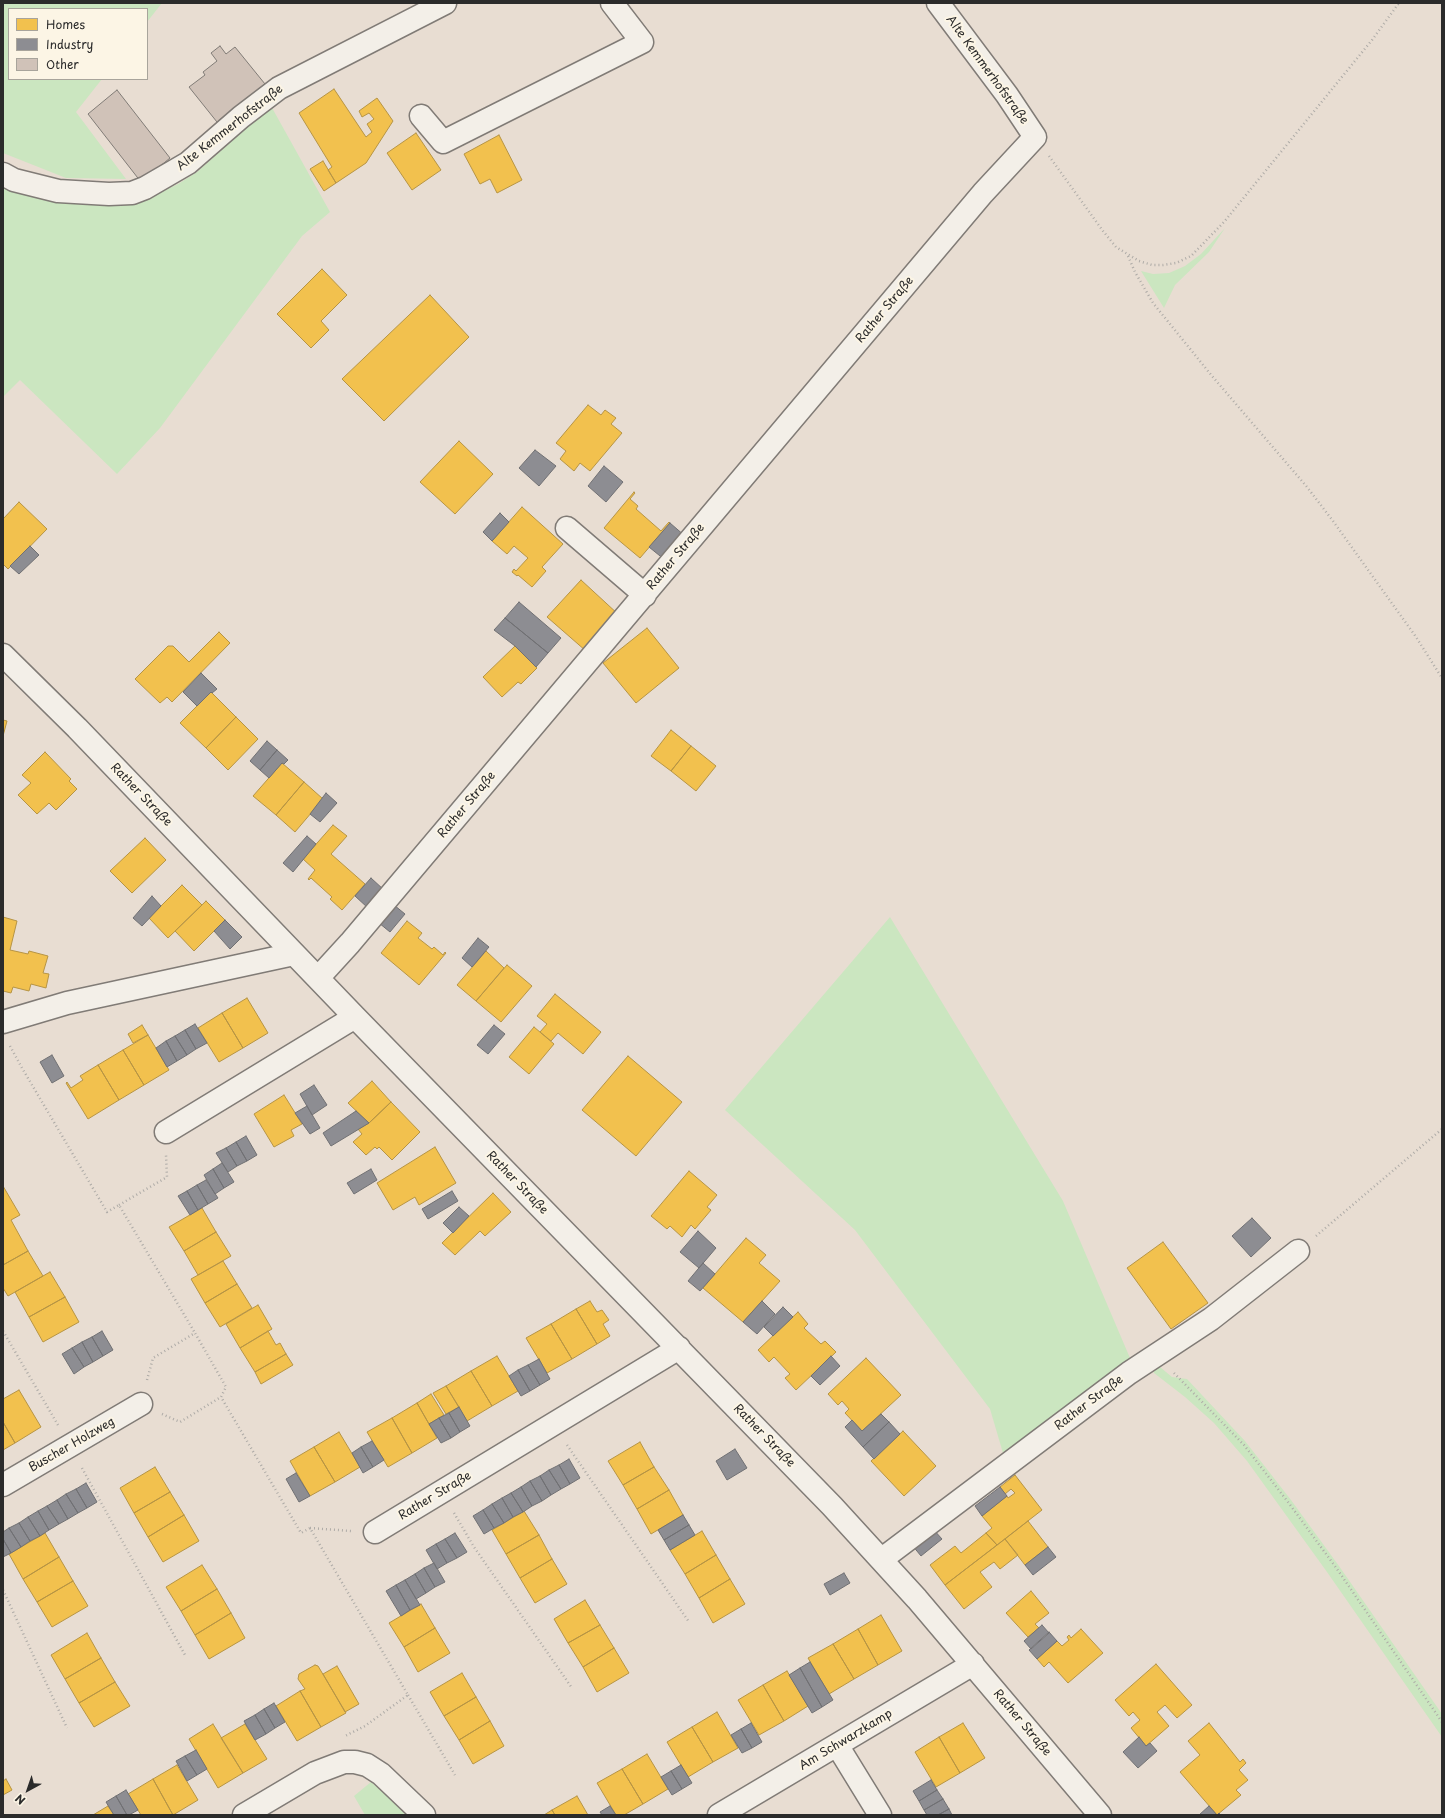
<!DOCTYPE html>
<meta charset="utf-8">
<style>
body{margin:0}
#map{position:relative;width:1445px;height:1818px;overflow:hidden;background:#e8ddd2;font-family:"Playpen Sans",sans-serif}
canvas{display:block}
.frame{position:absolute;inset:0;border:4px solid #2b2b2b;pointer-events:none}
.legend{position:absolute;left:8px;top:8px;width:140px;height:72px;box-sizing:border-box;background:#fcf5e5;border:1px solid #a8a49b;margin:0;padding:5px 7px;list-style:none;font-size:12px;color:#2b2b2b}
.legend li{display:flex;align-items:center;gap:8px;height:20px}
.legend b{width:20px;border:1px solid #a8a49b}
.north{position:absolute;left:8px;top:1770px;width:40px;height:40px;-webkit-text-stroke:3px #fcf5e5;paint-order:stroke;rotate:220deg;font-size:11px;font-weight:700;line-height:16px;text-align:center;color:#2b2b2b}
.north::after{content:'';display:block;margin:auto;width:14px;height:18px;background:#2b2b2b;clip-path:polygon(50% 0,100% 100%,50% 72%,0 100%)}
</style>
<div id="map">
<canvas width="1445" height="1818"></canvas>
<div class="frame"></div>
<ul class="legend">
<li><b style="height:11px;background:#f2c14e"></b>Homes</li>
<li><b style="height:11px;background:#8d8d92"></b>Industry</li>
<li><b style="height:11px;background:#d0c2b8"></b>Other</li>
</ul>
<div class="north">N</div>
</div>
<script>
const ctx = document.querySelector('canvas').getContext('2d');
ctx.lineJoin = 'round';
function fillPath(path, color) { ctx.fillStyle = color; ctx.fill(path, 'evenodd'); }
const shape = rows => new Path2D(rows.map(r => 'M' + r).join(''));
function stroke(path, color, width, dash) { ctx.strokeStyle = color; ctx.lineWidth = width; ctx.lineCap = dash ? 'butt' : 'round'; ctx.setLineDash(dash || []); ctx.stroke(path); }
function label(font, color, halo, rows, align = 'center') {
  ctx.font = font + ' "Playpen Sans",sans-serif'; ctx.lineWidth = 4; ctx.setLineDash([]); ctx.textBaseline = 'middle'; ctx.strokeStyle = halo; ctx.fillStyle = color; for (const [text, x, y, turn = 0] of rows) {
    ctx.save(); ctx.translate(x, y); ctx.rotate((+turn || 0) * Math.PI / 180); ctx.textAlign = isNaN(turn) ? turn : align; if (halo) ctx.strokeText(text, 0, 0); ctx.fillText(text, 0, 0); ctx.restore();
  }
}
fillPath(shape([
 [3,3,162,3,147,22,147,9,9,9,9,79,102,79,76,112,126,179,66,178,3,153],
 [271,106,330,212,302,236,160,428,117,474,20,380,3,397,3,180,132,203,153,196,178,184,197,172],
 [1225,228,1209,252,1175,285,1164,308,1141,271,1153,274,1169,273,1185,266,1201,254],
 [890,917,1063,1201,1130,1358,1003,1453,990,1409,855,1230,725,1110],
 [1151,1365,1160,1367,1172,1377,1187,1379,1245,1441,1291,1500,1339,1566,1442,1714,1442,1737,1327,1572,1247,1461,1214,1423,1185,1397,1154,1373],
 [371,1782,387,1796,406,1815,365,1815,354,1796]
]), '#cbe6c0');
const homes = shape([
 [334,89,366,137,372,132,367,124,374,119,369,113,362,117,359,111,377,98,393,121,366,163,336,183,328,170,332,167,299,113,334,89],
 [416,133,441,170,412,190,387,153,416,133],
 [499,135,522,180,497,193,490,179,480,184,464,154,499,135],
 [323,161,336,183,324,191,310,169,323,161],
 [322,269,347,295,321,321,329,330,311,348,277,314,322,269],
 [430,295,469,337,384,421,342,379,430,295],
 [588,405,601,415,605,410,616,418,611,424,622,433,590,471,580,463,574,471,560,459,566,451,556,443,588,405],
 [459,441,493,474,455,514,420,482,459,441],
 [634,492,635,493,630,499,638,506,636,509,661,531,669,522,670,523,640,558,604,528,634,492],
 [19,502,47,529,8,569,3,564,3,519,19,502],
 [522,507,563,544,542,567,546,571,532,587,518,575,517,576,512,572,514,569,516,571,528,558,514,546,507,554,492,541,522,507],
 [581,580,619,615,586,651,547,617,581,580],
 [647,628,679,668,636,703,603,663,647,628],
 [219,632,230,643,172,702,167,697,160,703,135,679,168,646,173,646,189,662,219,632],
 [515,646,537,668,521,684,518,682,502,697,483,677,515,646],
 [211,692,236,717,206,748,180,723,211,692],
 [236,717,258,739,228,770,206,748,236,717],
 [3,720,7,721,3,736,3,720],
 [671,730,691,746,671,771,651,756,671,730],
 [691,746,716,766,696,791,671,771,691,746],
 [45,752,71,779,69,781,77,789,56,810,49,803,37,814,18,795,31,783,22,775,45,752],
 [282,763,304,782,276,815,253,796,282,763],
 [304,782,323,799,295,832,276,815,304,782],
 [333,825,347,836,331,854,365,884,342,910,330,899,332,897,311,878,309,880,308,879,315,870,303,859,333,825],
 [145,838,166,860,132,893,110,871,145,838],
 [182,885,202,905,168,938,149,918,182,885],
 [206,901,225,920,194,951,175,931,206,901],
 [3,917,17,921,10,950,28,954,29,951,48,956,43,973,49,974,46,988,31,984,29,991,13,987,11,993,3,991,3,917],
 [407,921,422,933,418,938,432,949,434,947,443,955,445,952,446,953,419,985,381,953,407,921],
 [486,951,504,968,476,1001,457,985,486,951],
 [507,965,532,986,501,1022,476,1001,507,965],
 [555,994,601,1032,583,1054,558,1033,551,1041,540,1032,547,1024,537,1016,555,994],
 [247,998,268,1033,243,1048,222,1013,247,998],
 [222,1013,243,1048,219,1062,198,1028,222,1013],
 [142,1025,148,1035,133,1043,128,1034,142,1025],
 [534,1027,554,1044,529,1074,509,1057,534,1027],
 [148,1035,169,1070,144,1085,123,1050,148,1035],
 [123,1050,144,1085,119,1100,98,1065,123,1050],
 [628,1056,682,1102,636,1156,582,1110,628,1056],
 [98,1065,119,1100,88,1119,66,1083,67,1082,71,1088,83,1080,80,1076,98,1065],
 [372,1081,391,1102,369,1123,348,1103,372,1081],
 [284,1095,302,1124,291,1130,294,1136,274,1147,254,1114,284,1095],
 [391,1102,420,1132,392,1160,379,1147,377,1149,375,1147,366,1155,353,1142,362,1134,358,1129,369,1123,391,1102],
 [435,1147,456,1183,419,1205,415,1197,393,1210,377,1183,435,1147],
 [689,1171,717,1195,707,1207,711,1210,695,1229,691,1225,682,1237,670,1226,667,1229,651,1216,689,1171],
 [3,1186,20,1215,11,1220,28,1251,3,1265,3,1186],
 [493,1193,511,1212,485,1236,480,1231,455,1255,442,1243,493,1193],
 [202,1208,216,1232,184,1251,169,1227,202,1208],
 [216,1232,231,1256,198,1275,184,1251,216,1232],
 [746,1238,766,1255,759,1263,780,1281,743,1322,703,1288,746,1238],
 [1163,1242,1208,1303,1171,1329,1127,1268,1163,1242],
 [28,1251,43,1276,8,1296,3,1288,3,1265,28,1251],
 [223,1261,237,1284,205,1303,191,1279,223,1261],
 [50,1272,65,1297,29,1317,15,1292,50,1272],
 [237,1284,252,1308,220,1327,205,1303,237,1284],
 [65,1297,79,1322,43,1342,29,1317,65,1297],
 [590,1301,597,1312,602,1310,609,1320,603,1324,610,1336,597,1344,576,1309,590,1301],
 [258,1305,272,1329,240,1348,226,1324,258,1305],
 [576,1309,597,1344,572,1359,551,1324,576,1309],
 [798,1312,808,1324,804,1328,821,1344,825,1341,836,1352,796,1390,785,1378,790,1374,774,1357,769,1362,758,1350,798,1312],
 [551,1324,572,1359,547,1373,526,1338,551,1324],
 [268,1331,276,1345,280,1343,286,1354,255,1372,240,1348,268,1331],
 [286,1354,293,1365,261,1384,255,1372,286,1354],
 [497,1356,518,1391,492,1406,471,1371,497,1356],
 [866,1358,901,1395,862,1431,845,1413,849,1409,842,1401,838,1405,828,1394,866,1358],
 [471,1371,492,1406,467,1421,446,1386,471,1371],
 [446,1386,459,1407,446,1414,433,1393,446,1386],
 [19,1390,41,1427,15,1443,3,1422,3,1399,19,1390],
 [431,1394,444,1415,429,1424,417,1403,431,1394],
 [417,1403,437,1438,412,1453,392,1418,417,1403],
 [392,1418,412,1453,388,1467,367,1432,392,1418],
 [3,1422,15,1443,3,1450,3,1422],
 [903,1431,936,1466,904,1496,871,1461,903,1431],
 [339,1432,360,1467,335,1482,314,1447,339,1432],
 [640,1442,654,1467,623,1485,608,1461,640,1442],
 [314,1447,335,1482,310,1496,290,1461,314,1447],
 [155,1467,170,1492,134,1513,120,1488,155,1467],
 [654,1467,669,1490,637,1509,623,1485,654,1467],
 [1015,1475,1042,1510,997,1545,986,1533,992,1528,982,1516,1007,1496,1008,1498,1015,1493,1011,1489,1005,1494,1000,1487,1015,1475],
 [669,1490,683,1515,651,1534,637,1509,669,1490],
 [170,1492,184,1515,148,1537,134,1513,170,1492],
 [524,1511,539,1535,506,1554,492,1530,524,1511],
 [184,1515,199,1541,163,1562,148,1537,184,1515],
 [1028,1521,1048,1547,1025,1565,1005,1539,1028,1521],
 [702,1531,716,1555,685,1574,670,1550,702,1531],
 [45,1533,59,1557,23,1579,9,1554,45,1533],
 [986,1533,997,1545,945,1585,930,1565,955,1546,961,1553,986,1533],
 [539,1535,552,1559,520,1578,506,1554,539,1535],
 [1005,1539,1018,1555,1000,1569,994,1562,980,1572,992,1587,964,1609,945,1585,1005,1539],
 [716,1555,730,1579,699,1598,685,1574,716,1555],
 [59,1557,73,1581,37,1602,23,1579,59,1557],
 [552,1559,567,1584,535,1603,520,1578,552,1559],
 [202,1565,217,1589,181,1611,166,1587,202,1565],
 [730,1579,745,1604,713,1623,699,1598,730,1579],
 [73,1581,88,1606,52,1627,37,1602,73,1581],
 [217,1589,231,1613,195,1635,181,1611,217,1589],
 [1031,1591,1049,1613,1035,1624,1039,1628,1028,1637,1006,1613,1031,1591],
 [585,1600,600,1625,568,1643,554,1619,585,1600],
 [421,1604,435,1628,404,1647,389,1623,421,1604],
 [231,1613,245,1638,209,1659,195,1635,231,1613],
 [881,1615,902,1651,878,1665,858,1629,881,1615],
 [600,1625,614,1648,583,1667,568,1643,600,1625],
 [435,1628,450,1653,418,1672,404,1647,435,1628],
 [858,1629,878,1665,854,1679,833,1644,858,1629],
 [1081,1629,1103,1653,1068,1683,1049,1662,1044,1667,1037,1659,1057,1641,1062,1646,1069,1640,1067,1637,1069,1635,1071,1638,1081,1629],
 [87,1633,101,1658,65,1679,51,1655,87,1633],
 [833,1644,854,1679,829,1694,808,1658,833,1644],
 [614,1648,629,1673,597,1692,583,1667,614,1648],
 [101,1658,115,1682,79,1703,65,1679,101,1658],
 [1156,1664,1192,1705,1177,1718,1165,1705,1157,1712,1169,1726,1146,1746,1131,1728,1140,1720,1133,1712,1129,1716,1115,1700,1156,1664],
 [315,1665,318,1666,346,1713,321,1727,300,1691,305,1689,298,1679,299,1674,315,1665],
 [337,1666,359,1704,345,1712,323,1674,337,1666],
 [787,1671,808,1706,784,1721,763,1685,787,1671],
 [462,1673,476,1697,444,1716,430,1692,462,1673],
 [115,1682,130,1706,94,1727,79,1703,115,1682],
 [763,1685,784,1721,759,1735,738,1700,763,1685],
 [300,1691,321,1727,297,1741,276,1706,300,1691],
 [476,1697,490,1721,459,1740,444,1716,476,1697],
 [717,1712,738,1748,713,1762,692,1727,717,1712],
 [490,1721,504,1746,473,1764,459,1740,490,1721],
 [963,1723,985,1758,960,1773,939,1737,963,1723],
 [1209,1723,1240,1762,1243,1759,1246,1763,1239,1770,1248,1780,1236,1790,1241,1795,1217,1815,1180,1772,1200,1755,1188,1741,1209,1723],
 [213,1724,243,1773,218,1788,189,1739,213,1724],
 [245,1724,267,1759,243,1773,221,1738,245,1724],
 [692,1727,713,1762,688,1777,667,1742,692,1727],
 [939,1737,960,1773,936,1787,915,1752,939,1737],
 [647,1754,668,1789,643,1804,622,1769,647,1754],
 [177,1765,198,1800,173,1815,153,1779,177,1765],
 [622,1769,643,1804,624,1815,616,1815,597,1783,622,1769],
 [6,1779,12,1790,3,1795,3,1781,6,1779],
 [153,1779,173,1815,141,1815,128,1794,153,1779],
 [577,1796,588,1815,555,1815,552,1810,577,1796],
 [108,1806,114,1815,93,1815,108,1806],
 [552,1810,555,1815,544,1815,552,1810]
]);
fillPath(homes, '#f2c14e');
stroke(homes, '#b69444', 1);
const industry = shape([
 [535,450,556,466,539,486,519,468,535,450],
 [604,466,623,482,606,502,588,486,604,466],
 [500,513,509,522,492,541,483,532,500,513],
 [670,523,685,536,665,560,649,547,670,523],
 [30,546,39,555,19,574,10,566,30,546],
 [519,602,561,638,548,653,505,618,519,602],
 [505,618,548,653,536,667,515,646,494,630,505,618],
 [201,673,217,689,212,693,211,692,197,706,183,692,201,673],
 [267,741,277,750,260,770,250,761,267,741],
 [277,750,288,760,284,764,282,763,269,778,260,770,277,750],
 [326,793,337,803,320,822,310,814,326,793],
 [307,836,316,844,293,872,283,863,307,836],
 [371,878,384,890,368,908,355,896,371,878],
 [152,896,161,906,142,926,133,918,152,896],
 [394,905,405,914,390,932,379,923,394,905],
 [225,920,242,937,230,949,214,931,225,920],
 [478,938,489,947,472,967,462,958,478,938],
 [195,1024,207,1043,196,1049,185,1030,195,1024],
 [494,1025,505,1034,488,1054,477,1045,494,1025],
 [185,1030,196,1049,187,1055,175,1036,185,1030],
 [175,1036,187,1055,177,1061,166,1041,175,1036],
 [166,1041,177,1061,167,1067,156,1048,166,1041],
 [52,1055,64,1076,52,1083,40,1062,52,1055],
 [314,1085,327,1105,312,1115,300,1094,314,1085],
 [307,1106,320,1128,310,1134,295,1113,307,1106],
 [356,1111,369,1123,331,1146,323,1133,356,1111],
 [246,1136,257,1155,247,1161,236,1142,246,1136],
 [236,1142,247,1161,237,1166,226,1148,236,1142],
 [226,1148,237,1166,228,1172,216,1153,226,1148],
 [222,1163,234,1182,224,1188,213,1169,222,1163],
 [213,1169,224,1188,215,1194,204,1175,213,1169],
 [371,1169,377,1180,354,1194,347,1183,371,1169],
 [206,1180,218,1198,208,1204,197,1185,206,1180],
 [197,1185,208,1204,198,1210,187,1191,197,1185],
 [187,1191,198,1210,190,1215,178,1196,187,1191],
 [452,1191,458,1201,428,1219,422,1209,452,1191],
 [459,1207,469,1216,453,1233,443,1223,459,1207],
 [1252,1218,1271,1238,1251,1257,1232,1236,1252,1218],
 [698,1231,716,1248,699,1268,680,1252,698,1231],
 [703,1263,715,1274,700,1291,688,1281,703,1263],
 [762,1301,775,1314,757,1334,743,1322,762,1301],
 [783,1307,793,1317,773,1336,764,1327,783,1307],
 [102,1331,113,1350,103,1356,92,1337,102,1331],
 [92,1337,103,1356,93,1362,82,1342,92,1337],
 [82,1342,93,1362,84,1367,72,1348,82,1342],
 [72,1348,84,1367,74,1374,62,1354,72,1348],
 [831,1356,840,1366,820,1385,811,1376,831,1356],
 [539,1359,550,1379,540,1385,528,1365,539,1359],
 [528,1365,540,1385,530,1391,518,1370,528,1365],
 [518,1370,530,1391,521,1396,509,1376,518,1370],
 [459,1407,470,1426,460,1432,449,1413,459,1407],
 [449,1413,460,1432,451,1438,439,1418,449,1413],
 [881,1414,889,1422,863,1447,845,1427,852,1420,862,1431,881,1414],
 [439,1418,451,1438,441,1443,429,1424,439,1418],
 [889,1422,900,1434,874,1459,863,1447,889,1422],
 [372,1441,384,1460,373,1467,361,1447,372,1441],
 [361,1447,373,1467,363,1473,352,1453,361,1447],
 [735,1449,747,1468,727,1480,716,1461,735,1449],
 [569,1459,580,1478,570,1484,559,1465,569,1459],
 [559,1465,570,1484,561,1489,549,1470,559,1465],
 [549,1470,561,1489,551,1495,540,1476,549,1470],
 [296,1473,310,1496,299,1502,286,1479,296,1473],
 [540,1476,551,1495,542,1501,530,1481,540,1476],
 [530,1481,542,1501,532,1506,521,1487,530,1481],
 [86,1483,97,1502,87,1508,76,1489,86,1483],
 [521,1487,532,1506,523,1512,511,1493,521,1487],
 [1000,1487,1007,1496,982,1516,975,1506,1000,1487],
 [76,1489,87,1508,78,1513,66,1494,76,1489],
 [511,1493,523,1512,513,1517,502,1498,511,1493],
 [66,1494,78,1513,68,1519,57,1500,66,1494],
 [502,1498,513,1517,504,1523,492,1504,502,1498],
 [57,1500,68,1519,59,1524,47,1506,57,1500],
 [492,1504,504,1523,494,1528,483,1510,492,1504],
 [47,1506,59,1524,49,1530,38,1511,47,1506],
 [483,1510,494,1528,484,1534,473,1516,483,1510],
 [38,1511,49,1530,40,1536,28,1517,38,1511],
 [683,1515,689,1525,664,1540,658,1530,683,1515],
 [28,1517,40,1536,30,1541,19,1523,28,1517],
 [19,1523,30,1541,21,1547,9,1528,19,1523],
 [689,1525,695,1535,670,1550,664,1540,689,1525],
 [9,1528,21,1547,11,1553,3,1539,3,1532,9,1528],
 [933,1529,942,1539,921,1556,912,1545,933,1529],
 [455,1533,467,1552,457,1558,445,1539,455,1533],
 [3,1539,11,1553,3,1557,3,1539],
 [445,1539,457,1558,447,1563,436,1544,445,1539],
 [436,1544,447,1563,437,1569,426,1550,436,1544],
 [1048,1547,1056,1557,1033,1575,1025,1565,1048,1547],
 [434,1563,445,1582,435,1587,424,1568,434,1563],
 [424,1568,435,1587,426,1593,415,1574,424,1568],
 [844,1573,850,1583,830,1595,824,1584,844,1573],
 [415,1574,426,1593,416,1599,405,1580,415,1574],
 [405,1580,420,1605,410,1610,396,1585,405,1580],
 [396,1585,410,1610,401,1616,386,1591,396,1585],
 [1042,1625,1049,1633,1031,1649,1024,1641,1042,1625],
 [1049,1632,1057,1641,1037,1659,1029,1650,1049,1632],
 [810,1662,833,1700,822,1707,800,1668,810,1662],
 [800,1668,822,1707,812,1713,789,1675,800,1668],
 [274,1703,285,1722,275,1728,264,1709,274,1703],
 [264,1709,275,1728,266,1734,255,1715,264,1709],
 [255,1715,266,1734,255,1740,244,1721,255,1715],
 [751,1723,762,1742,752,1748,741,1729,751,1723],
 [741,1729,752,1748,742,1753,731,1735,741,1729],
 [1139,1737,1146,1746,1150,1743,1157,1751,1138,1768,1123,1752,1139,1737],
 [196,1750,207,1769,197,1775,185,1756,196,1750],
 [185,1756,197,1775,187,1781,176,1761,185,1756],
 [681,1765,692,1783,682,1789,671,1771,681,1765],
 [671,1771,682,1789,672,1795,661,1777,671,1771],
 [931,1780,937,1790,919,1801,913,1791,931,1780],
 [126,1790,138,1810,129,1815,127,1815,116,1796,126,1790],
 [937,1790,943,1799,924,1810,919,1801,937,1790],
 [116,1796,127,1815,114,1815,106,1802,116,1796],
 [943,1799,949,1809,938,1815,927,1815,924,1810,943,1799],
 [610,1806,616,1815,602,1815,600,1812,610,1806],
 [1209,1806,1217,1815,1219,1813,1221,1815,1199,1815,1209,1806],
 [949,1809,952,1815,938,1815,949,1809]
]);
fillPath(industry, '#8d8d92');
stroke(industry, '#707073', 1);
const building = shape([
 [220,46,226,54,235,47,265,84,217,122,189,87,205,75,203,72,217,61,211,53,220,46],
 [117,90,170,158,141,182,88,114,117,90]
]);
fillPath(building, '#d0c2b8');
stroke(building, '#807b76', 1);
const minor = shape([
 [421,116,443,142,642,42,612,3],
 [3,174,14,180,58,191,109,194,132,193,145,188,188,163,241,117,279,88,445,3],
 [567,528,645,595],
 [3,655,77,728,355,1017,832,1506,917,1599,1100,1815],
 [318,978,350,943,983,193,1035,137,1007,95,938,3],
 [3,1022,67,1003,294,954],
 [166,1132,355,1017],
 [3,1485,141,1404],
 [375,1532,679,1348],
 [882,1559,1129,1373,1211,1319,1298,1251],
 [837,1745,880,1815],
 [244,1815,315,1773,344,1762,355,1762,367,1765,381,1774,424,1815],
 [719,1815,973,1664]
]);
stroke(minor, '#807b76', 25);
stroke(shape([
 [1049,156,1103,231,1116,247,1139,261,1152,265,1163,265,1176,263,1191,256,1224,222,1372,40,1399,3],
 [1128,256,1135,272,1153,303,1212,376,1307,487,1333,521,1416,637,1442,678],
 [10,1046,22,1068,107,1212,119,1205,195,1333],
 [119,1205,167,1177,166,1155],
 [1316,1236,1442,1129],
 [3,1331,58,1425],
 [1174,1373,1244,1445,1288,1502,1337,1569,1442,1722],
 [147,1380,153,1358,195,1333,226,1387,221,1397,301,1533,310,1528,408,1695,365,1726,345,1736],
 [162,1414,180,1422,221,1397],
 [567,1445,689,1622],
 [82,1468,185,1655],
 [454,1513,474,1547,572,1688],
 [310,1528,351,1531],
 [3,1590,67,1728],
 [408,1695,455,1775]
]), '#aeaba7', 2.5, [1, 3]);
stroke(minor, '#f3efe8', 22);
label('12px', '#2b2b2b', '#fcf5e5', [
 ["Alte Kemmerhofstraße",987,70,54],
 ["Alte Kemmerhofstraße",230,128,-38],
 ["Rather Straße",885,310,-50],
 ["Rather Straße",676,557,-50],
 ["Rather Straße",141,795,46],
 ["Rather Straße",467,805,-50],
 ["Rather Straße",517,1183,46],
 ["Rather Straße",1089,1403,-37],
 ["Rather Straße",764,1436,46],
 ["Buscher Holzweg",72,1445,-30],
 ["Rather Straße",435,1496,-31],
 ["Rather Straße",1022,1723,50],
 ["Am Schwarzkamp",846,1740,-31]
]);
</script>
